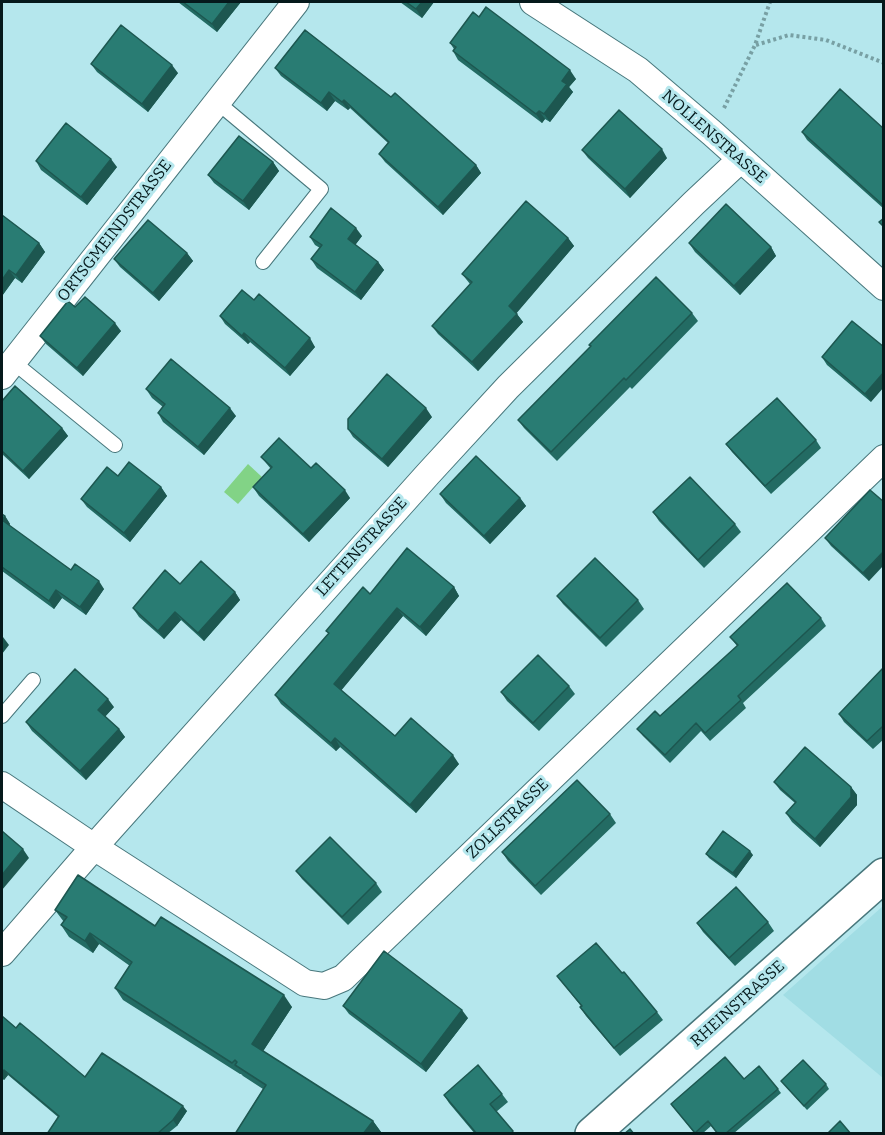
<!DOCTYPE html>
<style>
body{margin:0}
#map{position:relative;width:885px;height:1135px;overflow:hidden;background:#b5e7ed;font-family:Bitter,serif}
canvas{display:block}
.frame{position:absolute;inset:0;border:3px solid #05191b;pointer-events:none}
</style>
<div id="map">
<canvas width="885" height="1135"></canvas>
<div class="frame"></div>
</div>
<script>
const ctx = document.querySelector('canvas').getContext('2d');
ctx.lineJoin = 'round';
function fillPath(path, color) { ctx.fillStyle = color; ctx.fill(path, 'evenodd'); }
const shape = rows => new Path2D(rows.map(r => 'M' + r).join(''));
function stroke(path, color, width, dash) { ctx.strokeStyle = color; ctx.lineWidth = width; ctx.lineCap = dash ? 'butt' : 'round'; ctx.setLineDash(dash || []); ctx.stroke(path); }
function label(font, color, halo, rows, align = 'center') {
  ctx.font = font + ' Bitter,serif'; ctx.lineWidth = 6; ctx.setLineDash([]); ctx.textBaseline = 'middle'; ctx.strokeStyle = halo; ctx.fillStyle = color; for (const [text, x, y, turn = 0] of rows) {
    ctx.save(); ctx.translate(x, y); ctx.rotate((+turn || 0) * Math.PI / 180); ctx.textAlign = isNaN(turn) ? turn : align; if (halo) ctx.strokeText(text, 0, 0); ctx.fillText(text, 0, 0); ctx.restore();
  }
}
fillPath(shape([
 [883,906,883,1078,783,995]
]), '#a1dde4');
fillPath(shape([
 [248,464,262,477,238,504,224,492]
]), '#82d386');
const lane = shape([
 [217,102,321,189,263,262],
 [12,361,115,445],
 [2,716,33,680]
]);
const street = shape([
 [533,2,638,70,712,133,884,287],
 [2,376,296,2],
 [2,785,94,847,305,983,324,986,343,978,884,458],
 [2,953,94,847,428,474,508,387,694,203,741,159]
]);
const secondary = shape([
 [592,1134,884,875]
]);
stroke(lane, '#48777c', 16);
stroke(street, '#48777c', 28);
stroke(secondary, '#48777c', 36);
stroke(shape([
 [756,45,789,35,826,40,884,63],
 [724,108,755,45,770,2]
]), '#78a0a4', 4, [3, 3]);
stroke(lane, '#fff', 14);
stroke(street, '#fff', 26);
stroke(secondary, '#fff', 33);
fillPath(shape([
 [178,2,241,2,217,32],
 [400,2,434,2,422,18],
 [479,17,576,79,569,87,573,92,550,122,545,119,542,123,458,60,453,51,454,49,450,43],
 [305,30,476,165,481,173,443,215,385,162,379,154,388,143,350,108,348,110,335,101,327,111,281,76,275,68],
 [91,64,178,73,148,112,97,72],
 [884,129,884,209,807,140,802,132],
 [582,150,667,158,630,198,588,158],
 [36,161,117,167,87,205,41,170],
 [273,162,279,171,249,210,214,183,208,175],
 [2,215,39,243,45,252,22,283,15,278,2,296],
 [362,236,355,245,378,262,384,270,361,300,317,268,311,259,320,248,315,245,310,237],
 [568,238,574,246,516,313,523,322,478,371,438,334,432,326,470,284,462,274],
 [689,243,771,247,776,256,740,295,695,252],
 [187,253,193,261,159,301,120,267,114,259],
 [254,300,315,347,290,376,250,342,248,344,225,324,220,316],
 [75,307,121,331,83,376,46,344,40,336],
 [692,313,698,321,632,389,630,387,557,461,524,428,518,420],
 [852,321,871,402,827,365,822,357],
 [146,389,236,416,204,455,163,422,158,413,163,407,152,398],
 [2,401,62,428,68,436,29,479,2,454],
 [432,417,388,467,353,437,348,429],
 [816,440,821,448,771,494,732,452,726,444],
 [261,457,311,468,350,498,309,542,259,496,253,487,271,469],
 [118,476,161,487,167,496,130,542,87,507,81,499],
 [440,494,520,498,526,506,490,544,446,503],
 [884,502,869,581,831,546,825,538],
 [653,512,735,524,741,532,704,568,659,521],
 [2,514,5,516,10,524,9,526,71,570,104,589,86,615,62,598,54,609,2,571],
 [180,584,235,592,240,600,204,641,181,620,164,639,139,617,133,608],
 [454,587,459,596,426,636,403,616,341,690,395,736,459,764,416,813,340,747,336,751,281,704,275,695,329,634,326,631,370,594],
 [557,596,638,600,644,609,606,647,563,604],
 [821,618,826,626,743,703,746,708,710,741,701,731,670,763,643,736,637,729,660,716,737,646,730,637],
 [884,667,884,739,873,749,844,722,839,714],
 [569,686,575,694,539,731,507,701,501,692],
 [114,707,105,716,119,729,125,737,86,780,32,731,26,722],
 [774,782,851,787,857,795,857,805,820,847,792,822,786,813,795,803,780,790],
 [610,814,616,823,541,895,508,861,502,852],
 [706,854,753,855,736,878,709,858],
 [296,871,376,883,382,892,348,925,302,879],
 [55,910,155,926,292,1007,263,1051,373,1121,381,1132,380,1134,235,1134,263,1089,243,1076,241,1074,240,1074,123,1000,115,988,130,966,99,944,93,953,69,937,61,925,64,922],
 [768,922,774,931,735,966,703,932,697,923],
 [622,973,657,1012,663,1020,620,1056,586,1016,580,1007,581,1006,557,976],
 [343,1006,468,1018,426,1072,349,1014],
 [2,1016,16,1028,85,1077,187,1111,177,1126,167,1134,47,1134,58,1117,8,1075,4,1080,2,1078],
 [744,1079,778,1089,781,1093,733,1134,718,1134,711,1126,702,1134,695,1134,671,1104],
 [781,1081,826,1084,829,1089,807,1110],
 [502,1094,508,1102,496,1112,515,1134,475,1134,449,1103,444,1095]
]), '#236b63');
fillPath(shape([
 [229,2,241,2,217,32,212,24],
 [422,2,434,2,422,18,416,9],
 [172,65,178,73,148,112,142,104],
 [570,70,576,79,569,87,573,92,550,122,544,114,562,81],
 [329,92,335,101,327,111,321,103],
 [344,100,350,108,348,110,342,102],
 [539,111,545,119,542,123,536,114],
 [662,149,667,158,630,198,625,189],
 [111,159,117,167,87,205,81,197],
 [273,162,279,171,249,210,243,201],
 [476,165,481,173,443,215,438,207],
 [356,228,362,236,353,248,348,239],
 [568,238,574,246,515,315,509,306],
 [39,243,45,252,22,283,16,275],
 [771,247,776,256,740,295,734,286],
 [187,253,193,261,159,301,153,293],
 [378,262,384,270,361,300,355,292],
 [9,270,15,278,2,296,2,280],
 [517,314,523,322,478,371,472,362],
 [115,323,121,331,83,376,77,368],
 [244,333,250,342,248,344,242,336],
 [310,338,315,347,290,376,285,368],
 [884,372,884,387,871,402,865,394],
 [230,408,236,416,204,455,198,447],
 [426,408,432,417,388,467,382,459],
 [62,428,68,436,29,479,23,471],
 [161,487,167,496,130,542,124,533],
 [345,490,350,498,309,542,303,534],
 [520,498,526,506,490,544,484,536],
 [5,516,10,524,7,528,2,520],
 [884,551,884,565,869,581,863,573],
 [99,581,104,589,86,615,80,607],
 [454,587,459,596,426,636,420,627],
 [56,590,62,598,54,609,49,601],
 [235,592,240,600,204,641,198,633],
 [397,608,403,616,340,692,334,684],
 [175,612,181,620,164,639,158,631],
 [3,637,9,645,2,654,2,639],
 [108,699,114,707,104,718,98,710],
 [119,729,125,737,86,780,80,771],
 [335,738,340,747,336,751,331,743],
 [453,755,459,764,416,813,410,805],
 [851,787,857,795,857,805,820,847,815,839],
 [23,849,29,858,2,890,2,875],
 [750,851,753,855,736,878,733,873],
 [90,933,99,944,93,953,85,941],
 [284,995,292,1007,260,1056,252,1044],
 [462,1010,468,1018,426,1072,421,1064],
 [4,1070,8,1075,4,1080,2,1077,2,1073],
 [183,1106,187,1111,177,1126,173,1120],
 [373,1121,381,1132,380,1134,363,1134]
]), '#1d5750');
const building = shape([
 [183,2,229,2,212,24,183,2],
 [406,2,422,2,416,9,406,2],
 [486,7,570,70,562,81,567,84,544,114,539,111,536,114,453,51,456,47,450,43,473,12,479,17,486,7],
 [121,25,172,65,142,104,91,64,121,25],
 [305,30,391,97,395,93,476,165,438,207,379,154,389,142,344,100,342,102,329,92,321,103,275,68,305,30],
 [840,89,884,129,884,206,802,132,840,89],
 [619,110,662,149,625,189,582,150,619,110],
 [66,123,111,159,81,197,36,161,66,123],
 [239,136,273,162,243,201,208,175,239,136],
 [526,201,568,238,509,306,517,314,472,362,432,326,472,282,462,274,526,201],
 [726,204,771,247,734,286,689,243,726,204],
 [331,208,356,228,348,239,378,262,355,292,311,259,322,245,310,237,331,208],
 [2,215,39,243,16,275,9,270,2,280,2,215],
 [884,218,884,227,879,222,884,218],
 [148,220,187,253,153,293,114,259,148,220],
 [656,277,692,313,626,380,624,378,551,452,518,420,591,346,589,345,656,277],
 [242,290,254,300,259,294,310,338,285,368,244,333,242,336,220,316,242,290],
 [85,297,115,323,77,368,40,336,68,301,75,307,85,297],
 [852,321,884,347,884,372,865,394,822,357,852,321],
 [171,359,230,408,198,447,158,413,165,404,146,389,171,359],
 [387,374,426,408,382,459,348,429,348,419,387,374],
 [15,386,62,428,23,471,2,451,2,401,15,386],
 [777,398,816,440,765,486,726,444,777,398],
 [279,438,311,468,316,463,345,490,303,534,253,487,272,467,261,457,279,438],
 [476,456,520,498,484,536,440,494,476,456],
 [129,462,161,487,124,533,81,499,107,467,118,476,129,462],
 [690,477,735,524,698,560,653,512,690,477],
 [870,490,884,502,884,551,863,573,825,538,870,490],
 [2,514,5,516,2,520,71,570,75,564,99,581,80,607,56,590,49,601,2,567,2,514],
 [407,548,454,587,420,627,397,608,334,684,395,736,411,718,453,755,410,805,335,738,331,743,275,695,329,633,326,631,363,587,370,594,407,548],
 [595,558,638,600,600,638,557,596,595,558],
 [201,561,235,592,198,633,175,612,158,631,133,608,165,570,180,584,201,561],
 [787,583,821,618,738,696,741,700,705,733,696,723,665,755,637,729,655,711,660,716,738,645,730,637,787,583],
 [538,655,569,686,533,723,501,692,538,655],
 [884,667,884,728,882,727,867,741,839,714,884,667],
 [75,669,108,699,98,710,119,729,80,771,26,722,75,669],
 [805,747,851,787,851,797,815,839,786,813,796,802,774,782,805,747],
 [577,780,610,814,535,886,502,852,577,780],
 [2,831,23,849,2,875,2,831],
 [723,831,750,851,733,873,706,854,723,831],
 [330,837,376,883,342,917,296,871,330,837],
 [78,875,155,926,161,917,284,995,252,1044,373,1121,363,1134,235,1134,266,1085,235,1065,237,1062,235,1060,232,1063,115,988,132,962,90,933,85,941,61,925,67,917,55,910,78,875],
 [736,887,768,922,729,958,697,923,736,887],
 [596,943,622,973,624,972,657,1012,614,1048,580,1007,582,1006,557,976,596,943],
 [384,951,462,1010,421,1064,343,1006,384,951],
 [2,1016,16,1028,20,1023,85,1077,102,1053,183,1106,173,1120,157,1134,47,1134,59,1116,4,1070,2,1073,2,1016],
 [725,1057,744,1079,759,1066,778,1089,725,1134,718,1134,708,1121,695,1133,671,1104,725,1057],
 [803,1060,826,1084,804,1106,781,1081,803,1060],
 [478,1065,502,1094,490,1104,513,1131,511,1134,477,1134,444,1095,478,1065],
 [840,1121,851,1134,827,1134,840,1121],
 [630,1129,634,1134,624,1134,630,1129]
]);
fillPath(building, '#297c73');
stroke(building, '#1d5750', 1.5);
label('16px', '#05191b', '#b5e7ed', [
 ["NOLLENSTRASSE",714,137,41],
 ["ORTSGMEINDSTRASSE",115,231,-52],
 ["LETTENSTRASSE",362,547,-48],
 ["ZOLLSTRASSE",508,819,-44],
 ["RHEINSTRASSE",738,1004,-42]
]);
</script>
